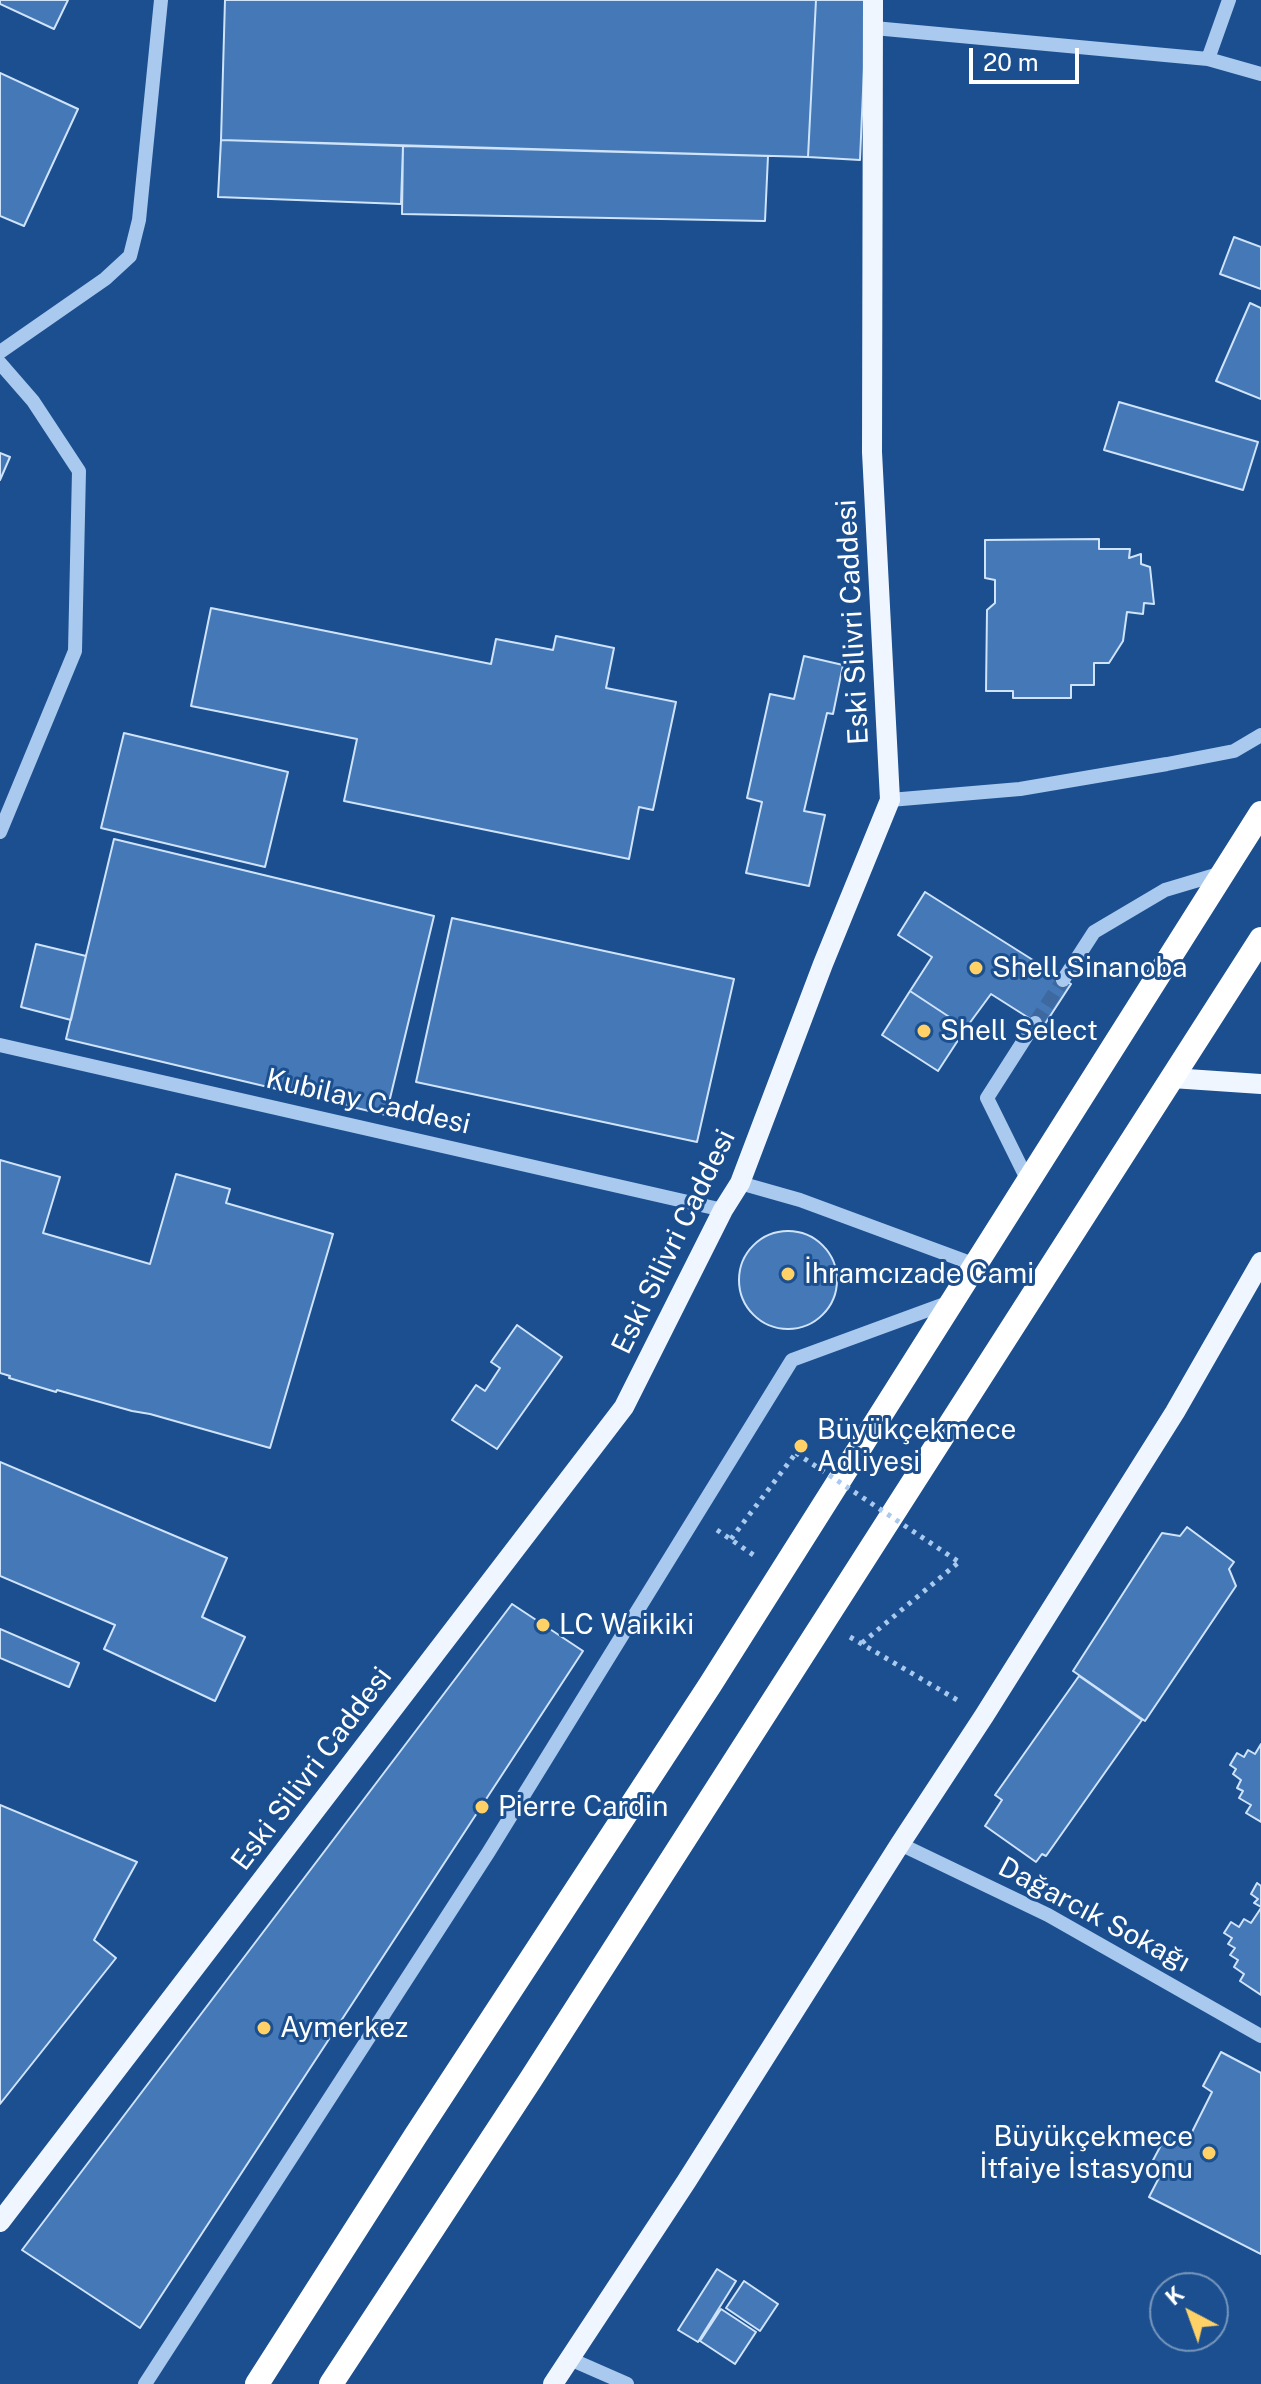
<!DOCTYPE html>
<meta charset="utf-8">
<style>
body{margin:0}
#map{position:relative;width:1261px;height:2384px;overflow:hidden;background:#1b4f8f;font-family:"Public Sans",sans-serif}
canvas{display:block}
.north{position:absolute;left:1149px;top:2272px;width:80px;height:80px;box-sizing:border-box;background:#1b4f8f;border:2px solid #7695bc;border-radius:50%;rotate:319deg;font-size:22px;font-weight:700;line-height:32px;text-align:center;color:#fff}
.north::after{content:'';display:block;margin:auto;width:28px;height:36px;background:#ffd166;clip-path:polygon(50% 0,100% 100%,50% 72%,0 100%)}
.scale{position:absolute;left:969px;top:48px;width:110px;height:36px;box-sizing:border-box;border:4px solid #fff;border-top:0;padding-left:10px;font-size:24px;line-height:28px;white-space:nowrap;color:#fff;-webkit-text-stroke:6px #1b4f8f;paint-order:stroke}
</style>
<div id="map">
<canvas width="1261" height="2384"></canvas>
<div class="north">K</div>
<div class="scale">20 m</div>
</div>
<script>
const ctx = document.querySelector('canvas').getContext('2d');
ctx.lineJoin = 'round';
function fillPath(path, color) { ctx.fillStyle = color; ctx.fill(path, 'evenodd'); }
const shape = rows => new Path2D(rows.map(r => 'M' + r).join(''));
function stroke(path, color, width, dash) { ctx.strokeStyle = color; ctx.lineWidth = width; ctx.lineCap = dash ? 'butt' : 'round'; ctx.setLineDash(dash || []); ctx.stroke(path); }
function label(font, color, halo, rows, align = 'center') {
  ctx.font = font + ' "Public Sans",sans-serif'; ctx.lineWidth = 6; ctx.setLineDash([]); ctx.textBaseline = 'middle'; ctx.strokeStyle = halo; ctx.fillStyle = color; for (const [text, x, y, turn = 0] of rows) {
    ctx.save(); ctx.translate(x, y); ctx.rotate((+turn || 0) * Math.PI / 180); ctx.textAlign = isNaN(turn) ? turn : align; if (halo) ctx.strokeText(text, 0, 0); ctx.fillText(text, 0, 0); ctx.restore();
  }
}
const building = shape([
 [0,0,68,0,54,29,0,4,0,0],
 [225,0,816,0,808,157,221,140,225,0],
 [816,0,867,0,860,160,808,157,816,0],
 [0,73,78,109,24,226,0,216,0,73],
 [221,140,403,146,401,204,218,197,221,140],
 [403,146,768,156,765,221,402,214,403,146],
 [1234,237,1261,247,1261,289,1220,274,1234,237],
 [1250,303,1261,308,1261,399,1216,381,1250,303],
 [1119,402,1258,442,1243,490,1104,450,1119,402],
 [0,453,10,457,0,480,0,453],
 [1099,539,1099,549,1130,549,1129,558,1141,554,1141,564,1150,567,1154,604,1144,603,1143,614,1127,612,1123,641,1109,663,1094,663,1094,685,1071,685,1071,698,1013,698,1013,691,986,691,987,610,995,603,995,580,985,578,985,540,1099,539],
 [211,608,491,664,496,639,553,650,556,636,614,648,606,688,676,702,653,810,639,807,629,859,344,801,357,739,191,706,211,608],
 [804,656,843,665,833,714,827,713,804,811,825,815,809,886,746,873,762,802,747,798,770,694,794,699,804,656],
 [124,733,288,772,265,867,101,828,124,733],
 [114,839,434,916,386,1115,66,1039,114,839],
 [925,892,1071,984,1043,1027,991,994,966,1028,910,991,932,957,898,935,925,892],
 [452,918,734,979,697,1142,416,1082,452,918],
 [36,944,86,956,71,1020,21,1007,36,944],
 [910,991,966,1028,938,1071,882,1035,910,991],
 [0,1160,60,1177,43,1233,150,1264,176,1174,230,1189,226,1203,333,1234,270,1448,150,1414,132,1411,57,1390,56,1392,9,1378,10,1376,0,1373,0,1160],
 '739 1280a49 49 0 1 1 98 0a49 49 0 1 1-98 0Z',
 [517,1325,562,1357,497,1449,452,1420,476,1385,485,1391,500,1368,491,1362,517,1325],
 [0,1462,227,1558,202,1617,245,1637,215,1701,104,1649,115,1625,0,1576,0,1462],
 [1187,1527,1234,1562,1229,1569,1236,1586,1145,1721,1073,1671,1162,1533,1180,1536,1187,1527],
 [512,1604,583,1651,140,2328,22,2250,512,1604],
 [0,1629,79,1663,69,1687,0,1658,0,1629],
 [1079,1676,1142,1720,1046,1856,1042,1854,1036,1862,985,1826,1002,1800,995,1795,1079,1676],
 [1261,1744,1261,1822,1246,1813,1251,1805,1239,1798,1243,1791,1237,1788,1241,1780,1233,1774,1236,1769,1230,1765,1237,1753,1244,1757,1248,1750,1255,1754,1261,1744],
 [0,1805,137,1862,94,1940,116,1958,0,2104,0,1805],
 [1257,1883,1261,1886,1261,1907,1254,1903,1258,1899,1251,1894,1257,1883],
 [1261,1908,1261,1995,1240,1981,1244,1974,1234,1967,1238,1960,1230,1955,1235,1948,1228,1944,1232,1938,1224,1933,1231,1922,1239,1927,1244,1919,1251,1923,1261,1908],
 [1221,2052,1261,2073,1261,2254,1149,2197,1163,2170,1151,2164,1168,2132,1187,2142,1212,2092,1203,2086,1221,2052],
 [717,2269,736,2281,698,2342,678,2330,717,2269],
 [744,2281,778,2304,760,2331,726,2308,744,2281],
 [721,2309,756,2332,735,2364,700,2341,721,2309]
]);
fillPath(building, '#4478b7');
stroke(building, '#cfe3fa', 2);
stroke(shape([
 [1035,1023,1063,980]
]), '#3d69a0', 14, [14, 7]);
stroke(shape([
 [717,1530,755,1556],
 [731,1539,796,1453],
 [850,1637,959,1701],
 [862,1643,959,1562]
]), '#a9c9ee', 5, [4, 6]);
stroke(shape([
 [874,28,1208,59,1261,74],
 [1208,59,1229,0],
 [0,352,105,279,130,256,139,220,161,0],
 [0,363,33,401,79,471,75,651,0,832],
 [890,800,1020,789,1167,764,1234,751,1261,735],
 [1063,980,1094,932,1165,890,1222,873],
 [0,1045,723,1210],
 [1028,1181,987,1098,1035,1023],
 [740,1183,800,1200,976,1265],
 [900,1844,1048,1915,1261,2036],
 [570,2359,627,2384],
 [145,2384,488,1853,792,1360,950,1302]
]), '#a9c9ee', 14);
stroke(shape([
 [1172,1078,1261,1084],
 [0,2222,624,1407,723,1210,740,1183,823,964,890,800,872,452,873,0],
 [553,2384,686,2182,900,1844,984,1716,1175,1412,1261,1262]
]), '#f0f6ff', 20);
stroke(shape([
 [257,2384,416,2135,710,1685,1261,813],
 [331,2384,531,2079,1261,939]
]), '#fff', 24);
stroke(shape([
 [796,1453,959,1562]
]), '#a9c9ee', 5, [4, 6]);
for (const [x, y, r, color] of [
 [976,968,8,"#ffd166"],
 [924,1031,8,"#ffd166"],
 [788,1274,8,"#ffd166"],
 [801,1446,8,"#ffd166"],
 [543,1625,8,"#ffd166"],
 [482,1807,8,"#ffd166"],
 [264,2028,8,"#ffd166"],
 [1209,2153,8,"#ffd166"]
]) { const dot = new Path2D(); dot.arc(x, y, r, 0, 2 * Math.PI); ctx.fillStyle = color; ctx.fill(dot); stroke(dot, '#1b4f8f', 3); }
label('28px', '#fff', '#1b4f8f', [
 ["Eski Silivri Caddesi",853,622,-93],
 ["Kubilay Caddesi",368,1102,13],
 ["Eski Silivri Caddesi",674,1242,-64],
 ["Eski Silivri Caddesi",312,1769,-53],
 ["Dağarcık Sokağı",1094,1915,28]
]);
label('28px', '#fff', '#1b4f8f', [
 ["Shell Sinanoba",992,968],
 ["Shell Select",940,1031],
 ["İhramcızade Cami",804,1274],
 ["Büyükçekmece",817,1430],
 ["Adliyesi",817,1462],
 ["LC Waikiki",559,1625],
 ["Pierre Cardin",498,1807],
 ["Aymerkez",280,2028],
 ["Büyükçekmece",1193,2137,"right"],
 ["İtfaiye İstasyonu",1193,2169,"right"]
], 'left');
</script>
